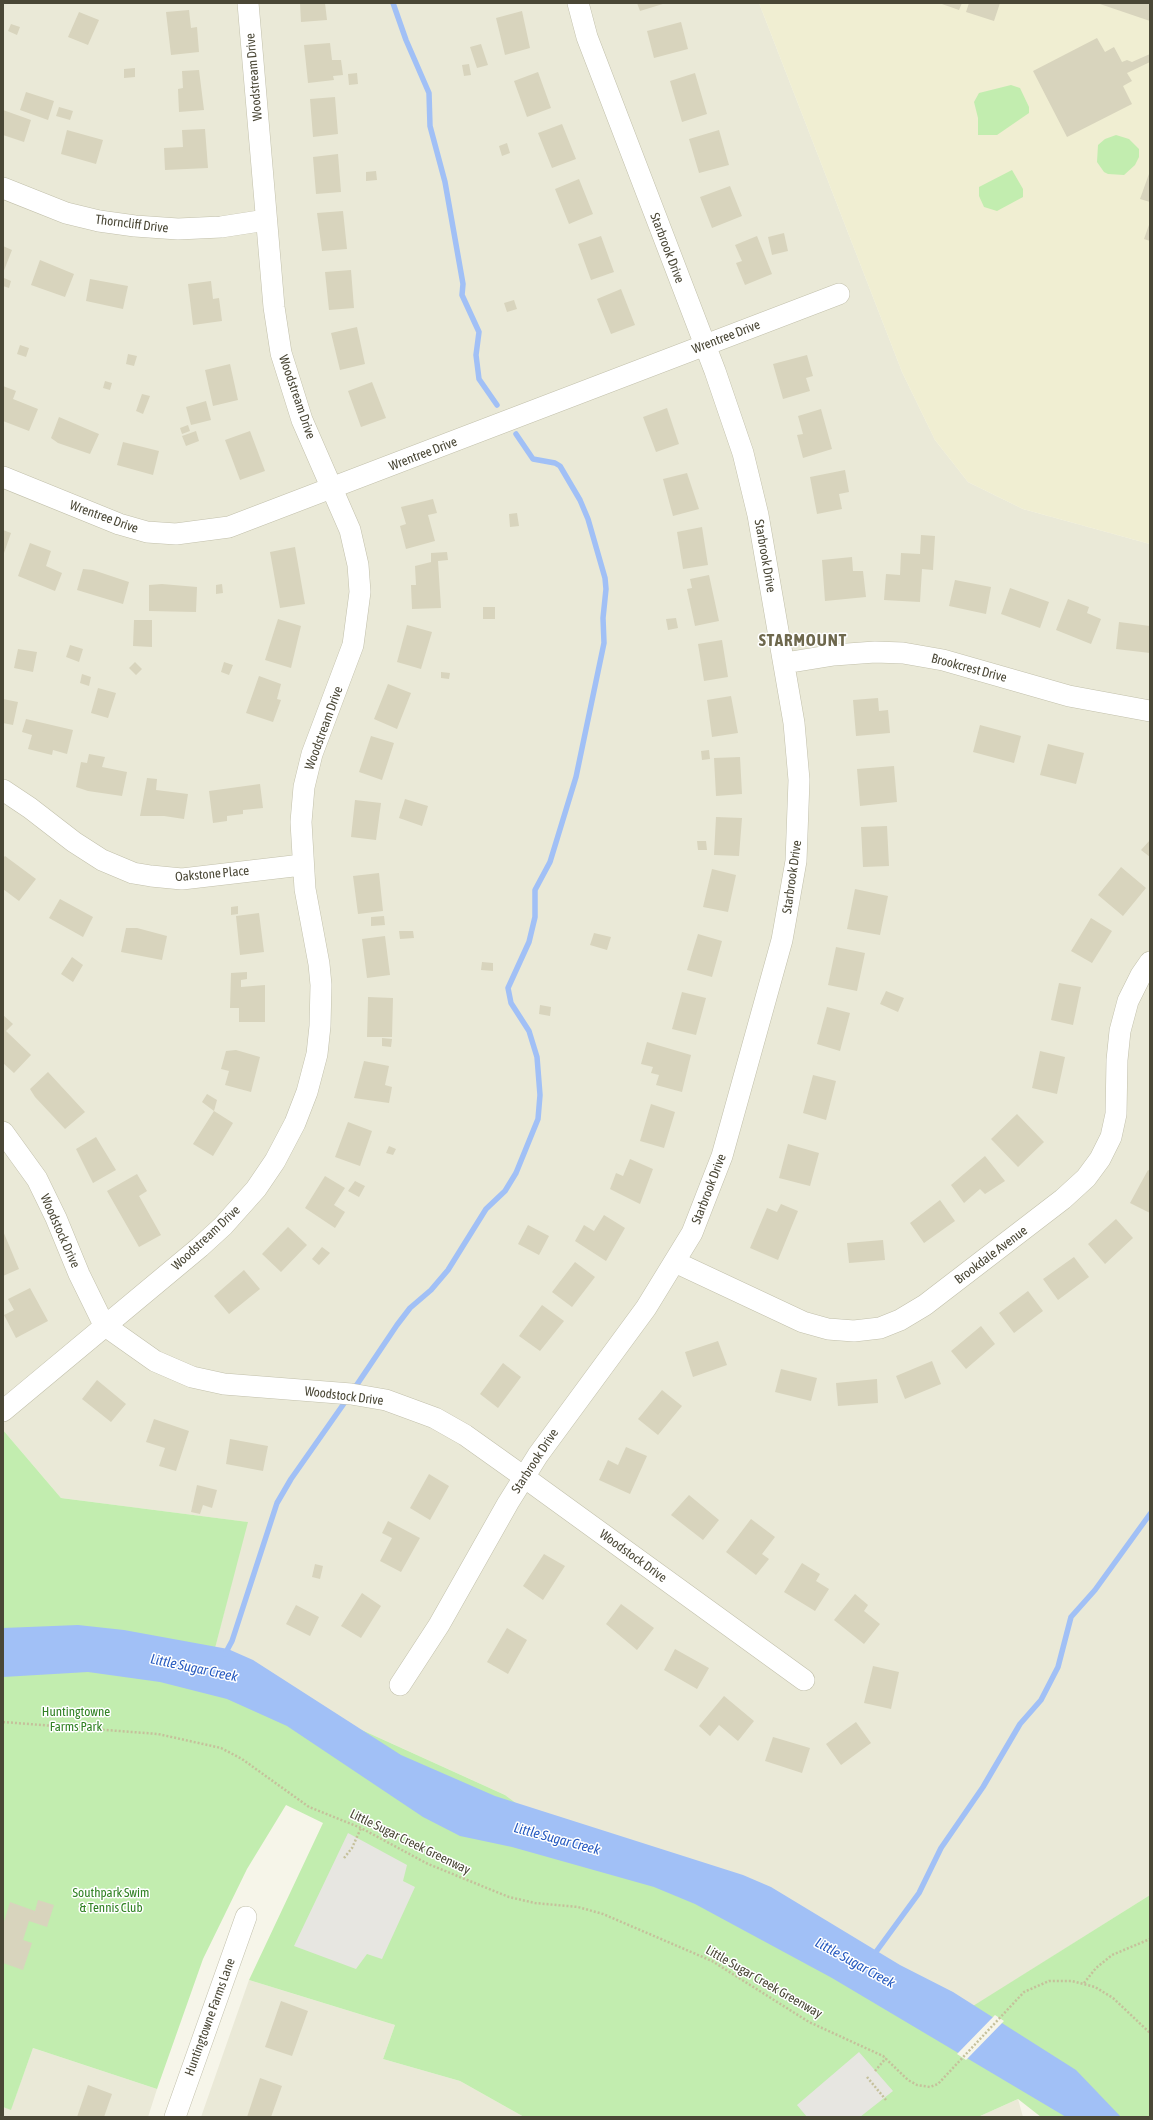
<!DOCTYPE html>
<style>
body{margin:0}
#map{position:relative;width:1153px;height:2120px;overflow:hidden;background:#f6f5e9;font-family:"Asap Condensed",sans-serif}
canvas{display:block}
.frame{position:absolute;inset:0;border:4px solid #4a4736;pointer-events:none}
</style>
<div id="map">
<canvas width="1153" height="2120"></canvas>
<div class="frame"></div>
</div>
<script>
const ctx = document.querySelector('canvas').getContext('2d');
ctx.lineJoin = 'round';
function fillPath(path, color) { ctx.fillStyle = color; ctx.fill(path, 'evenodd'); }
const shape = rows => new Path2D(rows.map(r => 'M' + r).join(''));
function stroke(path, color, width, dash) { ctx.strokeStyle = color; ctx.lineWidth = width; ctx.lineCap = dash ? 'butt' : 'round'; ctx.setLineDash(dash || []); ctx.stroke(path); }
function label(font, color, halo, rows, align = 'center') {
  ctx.font = font + ' "Asap Condensed",sans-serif'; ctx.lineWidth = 3; ctx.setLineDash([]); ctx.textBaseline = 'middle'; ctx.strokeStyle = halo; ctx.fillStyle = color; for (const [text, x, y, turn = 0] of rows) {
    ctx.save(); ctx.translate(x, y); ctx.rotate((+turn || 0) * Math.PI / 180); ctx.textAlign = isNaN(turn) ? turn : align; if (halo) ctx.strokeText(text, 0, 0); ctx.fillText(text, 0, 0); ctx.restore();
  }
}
fillPath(shape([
 [3,3,759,3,902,372,935,440,968,482,1023,509,1150,544,1150,1895,965,2012,550,1828,505,1795,267,1687,208,1675,247,1522,61,1498,3,1430],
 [249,1980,395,2025,383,2059,460,2081,524,2117,201,2117],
 [33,2048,157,2089,148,2117,3,2117,3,2107,11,2109],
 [1018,2099,1023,2117,978,2117]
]), '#eae9d7');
fillPath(shape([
 [759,3,1150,3,1150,544,1023,509,968,482,935,440,902,372]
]), '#f0eed2');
fillPath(shape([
 [1011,85,1020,88,1029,107,1029,113,997,135,978,135,978,118,974,102,979,93],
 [1116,135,1129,139,1139,149,1139,157,1135,165,1124,175,1108,174,1104,172,1097,162,1098,145,1105,139],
 [1012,170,1023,189,1023,197,997,211,984,207,979,196,979,187],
 [3,1430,61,1498,248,1522,208,1675,267,1687,505,1795,550,1828,965,2011,1150,1895,1150,2117,1041,2117,1018,2099,978,2117,524,2117,460,2081,383,2059,395,2025,249,1980,323,1823,286,1805,247,1869,203,1959,157,2089,33,2048,11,2110,3,2107]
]), '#c2edaf');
fillPath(shape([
 [348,1833,407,1865,403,1881,415,1887,382,1959,367,1954,356,1969,294,1946],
 [859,2052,893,2091,860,2117,807,2117,797,2105]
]), '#e7e6e1');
fillPath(shape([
 [78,1625,124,1630,228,1649,253,1660,401,1755,495,1796,743,1875,771,1887,900,1965,953,1992,1076,2070,1121,2117,1066,2117,832,1978,695,1904,654,1887,512,1847,460,1836,423,1817,287,1726,227,1699,160,1682,88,1672,3,1677,3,1628]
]), '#a1c0f6');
fillPath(shape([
 [995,2015,1004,2021,966,2060,957,2054]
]), '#f6f5e9');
stroke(shape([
 [393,3,406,40,429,93,430,126,445,182,463,284,462,295,479,332,476,355,479,379,497,405],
 [356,1386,397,1325,410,1308,431,1290,448,1270,486,1209,505,1191,516,1173,538,1119,540,1095,537,1057,529,1031,511,1003,508,988,529,942,535,917,535,890,550,862,576,777,604,643,603,618,606,589,605,578,588,519,580,500,560,466,555,463,533,459,516,434],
 [225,1654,232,1641,277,1503,291,1479,345,1402],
 [873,1956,919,1893,941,1848,983,1787,1020,1724,1041,1700,1058,1667,1071,1617,1095,1590,1150,1514]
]), '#a1c0f6', 5.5);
fillPath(shape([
 [300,3,325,3,327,20,301,22],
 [637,3,666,3,640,11],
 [939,3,962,3,959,10],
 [969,3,1000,3,994,21,966,12],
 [1097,3,1150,3,1150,21],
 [189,10,191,28,197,27,199,52,171,55,166,12],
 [522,11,530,48,505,55,496,18],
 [79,12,99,20,88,45,68,37],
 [681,22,688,49,654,58,647,31],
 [11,24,20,27,17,35,8,31],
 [1097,38,1105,52,1114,47,1122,62,1127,60,1132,62,1150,54,1150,62,1127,73,1132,81,1123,86,1132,104,1067,137,1033,71],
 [330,43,332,60,341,60,343,75,333,76,334,80,308,83,304,45],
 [481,44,488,65,477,68,470,47],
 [469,64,471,75,464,76,462,65],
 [135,68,135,77,124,78,124,69],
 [199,70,204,110,179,112,178,89,183,88,182,71],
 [538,72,551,108,527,117,514,81],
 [357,73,358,84,349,85,348,74],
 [695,73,707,114,682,122,670,81],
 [26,92,54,101,48,120,20,110],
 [335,97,338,134,313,137,310,99],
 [59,107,73,111,70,120,56,116],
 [3,110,31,120,24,142,3,135],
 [562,124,576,159,552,168,538,133],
 [205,129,208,168,165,170,164,148,183,147,182,130],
 [67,130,103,140,96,164,61,154],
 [719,130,729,165,699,173,689,139],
 [507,143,510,153,502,156,499,146],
 [338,154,341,192,316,194,313,157],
 [376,171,377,180,366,181,366,172],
 [1150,171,1150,202,1140,199],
 [579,179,593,214,569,224,555,189],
 [730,186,742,216,712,228,700,197],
 [343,211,347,249,322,251,317,213],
 [1150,222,1150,241,1144,239],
 [784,233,788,251,772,255,768,237],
 [601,236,614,272,591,280,578,244],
 [757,236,772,274,745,285,736,263,742,261,735,245],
 [3,246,12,250,3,273],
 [40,260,74,274,65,297,31,285],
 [351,270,354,308,329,310,325,272],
 [4,278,11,281,9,288,3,286],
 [90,279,128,286,123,309,86,301],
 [211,281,213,299,219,298,222,321,193,325,188,284],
 [621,289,635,325,611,334,597,299],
 [514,300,517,309,507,312,504,303],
 [357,327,365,364,340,370,331,333],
 [20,345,29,348,26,357,17,354],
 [128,354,137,356,134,366,126,364],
 [807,355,813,376,806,378,810,391,783,399,773,364],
 [230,364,238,400,213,406,205,370],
 [105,381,112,383,110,390,103,388],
 [372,382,386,418,361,427,348,391],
 [3,386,16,391,13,399,38,409,29,431,3,421],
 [142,394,150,396,143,414,136,411],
 [206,401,211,420,191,425,186,407],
 [667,408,679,444,656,452,643,417],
 [821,409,832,449,803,458,797,435,803,434,798,416],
 [59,417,99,434,90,454,58,443,51,438],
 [188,425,190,431,182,434,180,428],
 [196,431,199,441,186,446,182,436],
 [250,431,265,471,240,480,225,440],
 [123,442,159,451,153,475,117,465],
 [845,470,849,492,839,494,842,509,817,514,810,477],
 [687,473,699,509,673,516,663,479],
 [433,499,437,513,428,515,435,541,406,549,400,526,406,524,401,507],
 [517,513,519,526,510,527,509,514],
 [702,527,708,565,683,569,677,532],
 [3,530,11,533,3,556],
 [921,535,935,536,933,570,922,569,920,602,884,600,886,574,900,575,901,553,920,554],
 [30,543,51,551,46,566,62,573,55,591,18,576],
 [295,547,305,604,280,608,270,552],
 [447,552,448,560,438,561,441,608,412,609,411,585,416,585,415,566,431,562,431,553],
 [852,557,853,571,863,571,866,597,825,601,822,560],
 [83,569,93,570,129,582,123,604,77,590],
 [709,575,719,621,695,626,687,589,692,588,690,579],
 [955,580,991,587,986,614,949,606],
 [162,584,197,587,196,612,149,611,149,585],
 [222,584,223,593,216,594,216,585],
 [1010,588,1049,602,1040,628,1001,614],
 [1068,599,1089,607,1087,613,1101,619,1091,644,1056,630],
 [483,607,495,607,495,619,483,619],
 [676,618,678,628,668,630,666,619],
 [278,619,301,626,291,668,265,660],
 [134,620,152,620,152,647,133,646],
 [1119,622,1150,626,1150,653,1116,649],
 [407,625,432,632,421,669,397,662],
 [722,640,728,677,704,681,698,644],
 [70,645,83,649,79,662,66,657],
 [18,649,37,652,33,672,14,668],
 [135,662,142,669,136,675,129,668],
 [224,662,233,665,229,675,221,672],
 [441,672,450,673,449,679,441,678],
 [82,674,91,677,89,686,80,683],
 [259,676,281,684,277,699,281,700,273,722,246,713],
 [388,684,411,693,397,729,374,719],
 [98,688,116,693,108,718,91,713],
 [731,696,738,733,712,737,707,700],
 [878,698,879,711,888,710,890,733,856,736,853,700],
 [3,699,18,702,13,725,3,723],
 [26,719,73,730,67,754,53,750,52,755,28,749,32,735,22,732],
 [980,725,1021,736,1014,763,973,752],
 [371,736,394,743,382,780,359,772],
 [1048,744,1084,753,1076,784,1040,775],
 [709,750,710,759,702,760,701,751],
 [89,754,105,757,102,767,127,772,122,796,88,791,76,787,81,762,87,763],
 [740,757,742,794,716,796,714,758],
 [894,766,897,802,860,806,857,769],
 [147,778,157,779,156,790,188,794,184,819,164,816,140,816],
 [260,784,263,808,243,810,243,814,227,816,227,821,213,823,209,791],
 [405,799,428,806,422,826,399,818],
 [355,800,381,803,376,840,351,837],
 [716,817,742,818,739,856,714,855],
 [887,826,889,866,863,867,861,827],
 [1150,840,1150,857,1141,850],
 [697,841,706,841,707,850,698,850],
 [5,856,36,879,19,901,3,889,3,858],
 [1121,867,1146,888,1123,916,1098,895],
 [712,869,736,875,728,912,703,907],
 [379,873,383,911,358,914,353,876],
 [855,889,888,896,880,935,847,929],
 [60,899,93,917,83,937,49,918],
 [238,906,238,914,231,915,231,907],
 [259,913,264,952,240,955,236,916],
 [384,916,385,925,371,926,371,917],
 [1091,918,1112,931,1092,963,1071,951],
 [126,928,137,928,167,936,162,960,121,952],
 [399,931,413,931,414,938,400,939],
 [594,933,611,937,607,950,590,945],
 [698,934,722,941,712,977,687,970],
 [385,936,390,975,367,978,362,939],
 [836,947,865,953,857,991,828,985],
 [72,957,83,965,73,982,61,974],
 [482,962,493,963,493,971,481,970],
 [247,972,247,979,241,980,241,987,265,985,265,1022,239,1022,239,1008,230,1008,231,973],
 [1059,983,1081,987,1073,1025,1051,1020],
 [886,991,904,998,898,1012,880,1004],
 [682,992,706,998,696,1035,672,1029],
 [368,997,393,998,392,1037,367,1037],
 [540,1005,551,1007,550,1016,539,1014],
 [827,1007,850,1013,840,1051,817,1044],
 [3,1015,13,1024,6,1031,31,1055,14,1073,3,1063],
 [382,1038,392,1039,391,1047,382,1046],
 [647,1042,691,1055,682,1092,656,1085,659,1075,651,1073,653,1067,641,1064],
 [236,1050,260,1057,251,1092,225,1085,229,1071,221,1069,226,1051],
 [1040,1051,1065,1057,1057,1094,1032,1088],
 [364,1061,389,1066,385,1085,392,1087,389,1103,354,1098],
 [48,1072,85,1112,65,1129,35,1097,30,1089],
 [813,1075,836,1081,826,1120,803,1113],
 [207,1094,217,1100,214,1111,202,1102],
 [651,1104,675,1112,664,1148,640,1141],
 [214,1111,233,1123,213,1156,193,1144],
 [1017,1114,1044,1142,1018,1167,991,1139],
 [348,1122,372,1131,360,1166,335,1157],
 [96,1137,116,1170,93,1183,76,1149],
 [788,1144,819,1153,810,1186,779,1178],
 [389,1146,396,1149,393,1155,386,1153],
 [985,1156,1005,1181,985,1194,980,1189,964,1203,951,1185],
 [630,1159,653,1169,640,1204,610,1189,616,1173,623,1176],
 [1148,1170,1150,1171,1150,1213,1130,1203],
 [137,1174,147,1191,139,1196,161,1235,139,1247,107,1191],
 [325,1176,345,1188,334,1205,345,1212,335,1228,305,1208],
 [355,1181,365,1186,359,1197,348,1191],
 [940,1200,955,1221,924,1243,910,1223],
 [781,1204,798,1211,778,1260,750,1248,767,1208,777,1212],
 [604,1215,625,1228,606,1261,575,1241,584,1225,594,1231],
 [1116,1219,1133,1238,1105,1264,1088,1244],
 [528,1225,549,1236,539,1255,518,1244],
 [288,1227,307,1245,281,1272,262,1254],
 [3,1231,19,1269,3,1276],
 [883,1240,885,1260,849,1263,847,1243],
 [322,1247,330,1253,319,1265,312,1259],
 [1074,1257,1089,1277,1058,1300,1043,1279],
 [575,1262,595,1277,572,1307,552,1292],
 [244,1270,260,1289,229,1314,214,1296],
 [30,1288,48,1321,16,1338,4,1315,14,1310,8,1299],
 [1028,1291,1043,1311,1014,1333,999,1313],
 [542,1305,564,1321,540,1351,519,1336],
 [981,1326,995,1344,966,1369,951,1351],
 [718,1341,727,1365,693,1377,685,1352],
 [932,1361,941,1384,905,1399,896,1376],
 [503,1363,521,1377,498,1408,480,1394],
 [781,1369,817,1378,811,1401,775,1392],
 [877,1379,878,1403,838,1406,836,1383],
 [97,1380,126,1404,111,1422,82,1399],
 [662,1390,682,1406,658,1435,638,1419],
 [154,1419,189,1431,176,1471,159,1466,165,1448,146,1442],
 [230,1439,268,1446,263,1471,226,1464],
 [626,1447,647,1456,630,1494,599,1480,608,1460,618,1465],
 [429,1474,449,1486,430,1520,410,1508],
 [197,1485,217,1490,212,1508,203,1505,200,1514,191,1512],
 [689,1495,719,1520,703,1540,671,1515],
 [751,1519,775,1537,762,1554,769,1559,756,1575,726,1552],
 [388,1521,420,1538,401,1572,380,1561,392,1538,382,1533],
 [544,1554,565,1566,543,1600,523,1586],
 [802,1563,820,1574,816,1581,829,1589,815,1611,784,1592],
 [315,1564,323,1566,320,1579,312,1577],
 [362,1593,381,1606,361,1638,341,1626],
 [855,1594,868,1605,864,1611,880,1624,864,1644,834,1620],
 [621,1604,654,1628,637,1650,606,1624],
 [296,1605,319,1617,310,1636,286,1624],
 [507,1628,527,1640,508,1674,487,1662],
 [675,1649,709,1668,697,1689,664,1670],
 [873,1666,899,1672,891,1709,864,1703],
 [724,1696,754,1721,738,1741,719,1725,710,1736,699,1726],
 [856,1722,871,1743,841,1765,826,1744],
 [773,1737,810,1748,802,1773,765,1761],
 [38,1900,54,1905,47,1927,29,1921,23,1940,32,1943,23,1970,3,1963,3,1925,10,1902,35,1911],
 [281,2001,308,2011,292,2056,265,2047],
 [260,2078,282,2086,271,2117,247,2117],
 [88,2085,112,2094,104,2117,77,2117]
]), '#d8d4bd');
const minor = shape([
 [3,188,66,213,99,221,135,226,178,229,221,227,266,220],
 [3,477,119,524,147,532,176,534,229,527,839,294],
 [785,663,834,655,875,652,903,653,943,660,1069,696,1150,711],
 [3,790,30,808,74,842,102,860,133,873,151,876,182,879,302,865],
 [3,1132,37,1179,56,1218,79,1274,104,1325,155,1361,192,1377,224,1384,351,1394,386,1400,435,1418,465,1435,524,1477,804,1680],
 [675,1262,803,1322,828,1329,854,1331,880,1328,900,1320,925,1305,1063,1199,1086,1178,1100,1159,1111,1137,1116,1114,1117,1060,1120,1031,1128,1001,1141,975,1150,962],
 [3,1411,200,1247,223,1226,256,1189,275,1161,295,1123,307,1092,317,1054,320,1026,321,985,319,964,305,889,301,822,304,787,312,754,353,645,360,592,358,565,350,530,302,420,281,353,274,307,248,3],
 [400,1685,439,1625,508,1503,538,1455,646,1308,692,1233,722,1156,782,940,796,861,799,780,794,723,758,515,743,453,715,371,587,37,578,3],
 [175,2117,246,1917]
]);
stroke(minor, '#c2c0ab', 22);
stroke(shape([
 [3,1722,158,1734,221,1748,242,1759,309,1807,361,1828,428,1864,509,1897,535,1903,578,1907,603,1914,712,1961,809,2022,883,2056,908,2080,917,2085,930,2087,938,2084,1024,1992,1049,1981,1072,1981,1095,1987,1113,1998,1150,2033],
 [344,1858,352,1848,361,1828],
 [1084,1983,1096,1968,1112,1955,1150,1939],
 [875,2071,886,2058],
 [867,2077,886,2100]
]), '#c5c09b', 2.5, [2, 2]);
stroke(minor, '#fff', 21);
label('13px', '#4a4736', '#fff', [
 ["Woodstream Drive",254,77,-95],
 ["Thorncliff Drive",132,224,7],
 ["Starbrook Drive",667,248,69],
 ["Wrentree Drive",726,337,-21],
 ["Woodstream Drive",297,397,71],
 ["Wrentree Drive",423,454,-21],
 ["Wrentree Drive",104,517,20],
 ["Starbrook Drive",765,556,80],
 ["Brookcrest Drive",969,668,15],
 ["Woodstream Drive",324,728,-70],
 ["Oakstone Place",212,874,-5],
 ["Starbrook Drive",792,877,-82],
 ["Starbrook Drive",709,1189,-69],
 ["Woodstock Drive",60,1231,66],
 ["Woodstream Drive",206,1238,-43],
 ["Brookdale Avenue",991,1255,-37],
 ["Woodstock Drive",344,1396,7],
 ["Starbrook Drive",535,1461,-57],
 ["Woodstock Drive",633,1556,36],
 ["Little Sugar Creek Greenway",410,1842,26],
 ["Little Sugar Creek Greenway",764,1982,30],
 ["Huntingtowne Farms Lane",210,2017,-70]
]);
label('13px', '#318224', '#fff', [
 ["Huntingtowne",76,1712],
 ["Farms Park",76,1727],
 ["Southpark Swim",111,1893],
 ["& Tennis Club",111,1908]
]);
label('italic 14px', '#265ac0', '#fff', [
 ["Little Sugar Creek",194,1668,12],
 ["Little Sugar Creek",557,1839,15],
 ["Little Sugar Creek",855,1963,29]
]);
ctx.letterSpacing = '1px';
label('bold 17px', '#6e684d', '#fff', [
 ["STARMOUNT",803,641]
]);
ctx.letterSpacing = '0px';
</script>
